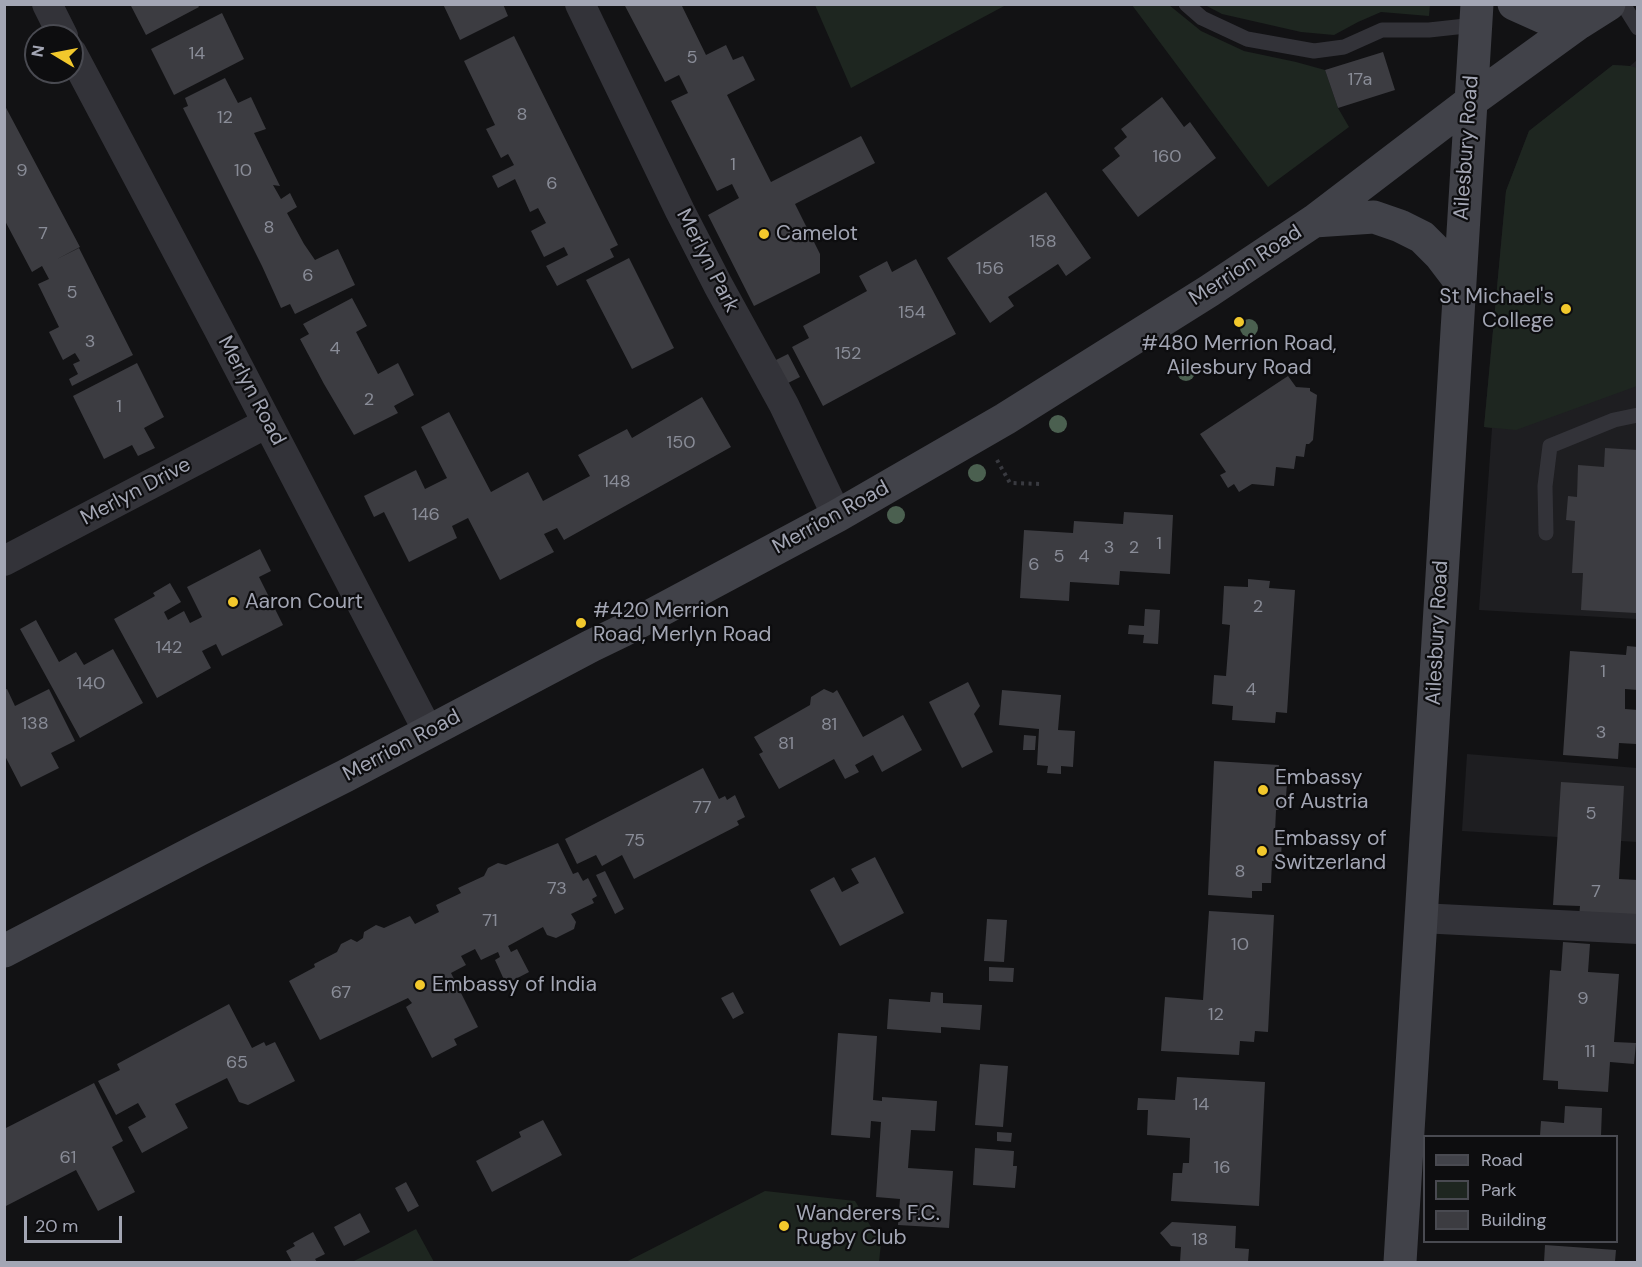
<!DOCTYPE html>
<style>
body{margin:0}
#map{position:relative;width:1642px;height:1267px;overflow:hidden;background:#121214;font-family:"DM Sans",sans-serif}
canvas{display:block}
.frame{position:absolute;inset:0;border:6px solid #a3a6b4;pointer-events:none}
.legend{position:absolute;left:1423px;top:1135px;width:195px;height:108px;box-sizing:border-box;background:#0d0d0f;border:2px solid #494a51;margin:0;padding:8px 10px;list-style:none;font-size:18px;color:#a3a6b4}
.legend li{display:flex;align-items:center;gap:12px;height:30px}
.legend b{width:30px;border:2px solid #494a51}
.north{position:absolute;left:24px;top:24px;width:60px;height:60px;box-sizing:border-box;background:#0d0d0f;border:2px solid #494a51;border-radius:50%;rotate:280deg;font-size:16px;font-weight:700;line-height:24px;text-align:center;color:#a3a6b4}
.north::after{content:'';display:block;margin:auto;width:21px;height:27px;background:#f2c82c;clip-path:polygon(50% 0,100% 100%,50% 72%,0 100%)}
.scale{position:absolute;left:24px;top:1216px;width:98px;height:27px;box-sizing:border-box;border:3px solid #a3a6b4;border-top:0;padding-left:8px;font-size:18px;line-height:21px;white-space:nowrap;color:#a3a6b4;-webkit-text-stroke:4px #0d0d0f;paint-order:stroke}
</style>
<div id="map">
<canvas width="1642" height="1267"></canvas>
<div class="frame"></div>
<ul class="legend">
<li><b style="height:8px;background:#414249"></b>Road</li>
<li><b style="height:16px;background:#1e2620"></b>Park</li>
<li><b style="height:16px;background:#3c3c41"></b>Building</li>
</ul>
<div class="north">N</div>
<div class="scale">20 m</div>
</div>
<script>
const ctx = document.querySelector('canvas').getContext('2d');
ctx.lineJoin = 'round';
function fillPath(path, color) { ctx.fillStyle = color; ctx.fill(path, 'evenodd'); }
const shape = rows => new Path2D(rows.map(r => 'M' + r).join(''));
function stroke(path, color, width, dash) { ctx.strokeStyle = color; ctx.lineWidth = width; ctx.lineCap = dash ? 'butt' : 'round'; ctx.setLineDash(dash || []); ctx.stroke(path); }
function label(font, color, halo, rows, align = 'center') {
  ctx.font = font + ' "DM Sans",sans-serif'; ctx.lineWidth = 4.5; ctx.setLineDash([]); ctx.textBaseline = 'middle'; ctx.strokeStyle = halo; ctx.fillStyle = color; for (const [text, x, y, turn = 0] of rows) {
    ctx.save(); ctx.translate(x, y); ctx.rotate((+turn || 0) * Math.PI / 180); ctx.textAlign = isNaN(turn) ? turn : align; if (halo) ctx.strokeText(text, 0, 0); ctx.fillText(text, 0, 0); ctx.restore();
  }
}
fillPath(shape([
 [1637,60,1637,619,1479,610,1492,428,1484,427,1506,191,1529,131,1613,65,1630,66],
 [1467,754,1637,768,1637,842,1462,831]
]), '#1e1e21');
fillPath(shape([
 [815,5,1006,5,851,88],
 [1132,5,1169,5,1201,31,1244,51,1296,62,1325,70,1338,108,1349,127,1268,187],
 [1205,5,1430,5,1429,16,1381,12,1358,22,1334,35,1301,32,1222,14],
 [1613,65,1630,66,1637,68,1637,386,1516,430,1484,427,1506,191,1529,131],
 [765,1191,855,1201,881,1243,879,1262,626,1262],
 [416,1229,434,1262,352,1262,384,1246]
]), '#1e2620');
fillPath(shape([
 [130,4,197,4,199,7,146,35],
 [443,4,503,4,508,16,460,40],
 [624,4,681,4,706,55,726,45,733,60,743,56,755,80,727,95,771,182,861,136,875,163,795,204,820,254,820,273,754,306,708,215,739,198,732,184,717,191,671,101,688,93,679,75,665,82],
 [222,13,244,59,174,95,151,49],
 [514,36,618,245,610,249,614,257,557,286,546,266,568,255,564,247,544,257,531,231,546,223,538,208,530,212,515,179,498,188,492,176,514,165,508,154,501,158,486,129,495,125,464,61],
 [1383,52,1395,90,1338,108,1325,70],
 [225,78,238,103,251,97,266,129,254,133,280,186,273,185,281,199,290,193,297,207,287,213,304,244,315,260,338,249,355,285,295,314,290,304,281,308,262,266,183,108,188,106,185,98],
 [1162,97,1184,127,1190,122,1216,158,1138,217,1102,170,1120,156,1114,148,1127,137,1121,129],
 [4,104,80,247,57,259,79,248,133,355,72,386,69,379,78,374,73,364,80,361,75,353,63,360,49,332,59,327,38,284,49,279,42,266,32,272,4,219],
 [1046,192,1091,258,1066,276,1058,264,1008,297,1014,306,990,323,947,258],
 [629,258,674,348,632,369,586,280],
 [916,259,956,334,823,406,792,347,809,338,803,326,867,291,859,276,887,261,892,272],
 [352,298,367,326,356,332,378,374,398,363,414,395,394,406,398,413,354,435,324,384,300,339,309,334,303,324],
 [788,354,800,377,784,385,772,362],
 [137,363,164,417,144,428,155,448,138,456,132,445,104,459,73,396],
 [1288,376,1296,387,1310,388,1310,391,1317,395,1313,440,1309,444,1306,444,1304,457,1296,456,1294,469,1276,467,1274,486,1252,484,1239,492,1234,484,1228,488,1220,475,1226,472,1200,434],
 [702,397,731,447,564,540,557,528,544,534,554,552,500,580,468,518,452,526,457,538,409,562,384,512,374,517,364,496,416,470,425,489,447,478,421,427,449,412,491,492,528,472,543,501,590,476,578,455,627,429,632,438],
 [1605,448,1638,450,1636,613,1581,610,1583,573,1572,573,1575,521,1566,520,1568,496,1577,497,1578,465,1604,467],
 [1124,512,1173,515,1170,574,1120,571,1119,585,1070,582,1069,601,1020,598,1024,530,1073,533,1074,521,1123,524],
 [260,549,271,571,259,577,283,625,222,656,216,644,202,651,211,668,157,698,114,619,155,596,153,593,170,583,181,602,164,612,168,620,184,611,190,623,202,617,187,587],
 [1248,579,1270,581,1269,588,1295,590,1287,713,1276,712,1275,723,1232,720,1233,706,1212,704,1214,675,1226,676,1230,625,1222,624,1224,586,1248,587],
 [1145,609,1160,610,1158,644,1143,643,1144,635,1128,634,1129,625,1144,626],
 [36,620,59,662,76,652,84,665,113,649,143,703,80,738,20,629],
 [1627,646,1638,647,1638,690,1625,689,1625,709,1638,710,1636,744,1619,743,1618,759,1563,755,1570,651,1626,655],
 [968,682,980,706,974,714,993,752,962,768,929,702],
 [7,689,15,706,49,689,75,741,51,753,59,768,21,787,4,754,4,690],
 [824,689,833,693,837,690,863,737,903,715,922,750,882,772,873,755,855,765,859,772,845,779,834,759,779,789,759,754,763,752,754,737,810,705,811,697],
 [1002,690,1061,695,1058,730,1075,731,1073,767,1061,766,1061,774,1047,773,1048,766,1037,765,1039,729,999,725],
 [1024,735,1036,736,1035,750,1023,750],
 [1214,761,1279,765,1278,782,1287,783,1285,810,1276,810,1275,832,1282,833,1281,861,1272,861,1271,883,1262,883,1262,891,1252,891,1252,898,1208,895],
 [703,768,719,799,725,796,727,800,735,795,745,817,737,821,739,825,634,879,622,855,602,866,596,855,577,864,565,839],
 [1561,782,1624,786,1619,879,1638,880,1638,921,1579,917,1580,906,1553,905],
 [558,843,573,874,578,872,583,881,588,878,597,896,592,899,594,903,571,914,576,922,574,929,556,938,547,935,543,927,508,946,511,952,517,949,529,972,506,984,495,960,500,957,498,952,481,960,475,949,461,956,466,965,451,973,478,1027,454,1039,457,1045,432,1058,406,1007,412,1003,408,998,320,1040,289,981,315,967,314,964,337,952,341,944,351,939,357,942,363,938,364,932,376,925,384,928,410,916,415,924,439,912,436,905,461,893,458,888,484,876,488,868,498,863,506,865],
 [875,857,904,913,840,946,810,890,834,877,842,892,859,883,851,869],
 [605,871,624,909,615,914,596,875],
 [1209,911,1274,915,1268,1032,1255,1031,1254,1042,1240,1041,1239,1055,1161,1051,1165,997,1203,1000],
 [987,919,1007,920,1004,962,984,961],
 [1563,942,1590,944,1588,972,1619,974,1614,1042,1636,1043,1634,1064,1610,1062,1608,1092,1558,1089,1558,1081,1543,1080,1550,970,1561,971],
 [989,967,1014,968,1013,982,989,981],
 [733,992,744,1013,733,1019,721,998],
 [931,992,943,993,943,1003,982,1005,980,1030,941,1027,941,1033,887,1029,889,999,930,1002],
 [229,1004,252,1048,264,1042,266,1046,275,1042,295,1081,248,1105,239,1102,227,1078,175,1104,188,1128,142,1153,128,1127,146,1117,138,1103,116,1115,98,1081,120,1070,117,1064],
 [838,1033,877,1036,873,1100,882,1101,882,1097,937,1101,935,1131,911,1130,908,1168,953,1171,949,1228,898,1225,900,1199,876,1197,881,1122,871,1121,870,1138,831,1135],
 [980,1064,1008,1066,1003,1127,975,1125],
 [1177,1077,1265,1082,1259,1206,1171,1201,1173,1173,1182,1173,1183,1163,1189,1163,1190,1138,1147,1135,1148,1110,1137,1110,1138,1098,1175,1100],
 [94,1083,123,1141,112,1147,135,1192,98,1211,76,1170,4,1207,4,1129],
 [1565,1106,1602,1108,1601,1136,1540,1136,1541,1121,1564,1123],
 [543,1120,562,1155,492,1192,476,1161,521,1137,519,1132],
 [997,1132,1012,1133,1011,1142,997,1141],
 [975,1148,1014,1151,1013,1166,1017,1166,1015,1188,973,1185],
 [406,1182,419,1206,408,1212,395,1188],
 [360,1213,370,1232,344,1246,334,1227],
 [1172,1222,1236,1226,1235,1248,1249,1249,1248,1262,1180,1262,1181,1247,1171,1246,1160,1233],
 [313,1232,325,1254,315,1259,317,1262,292,1262,286,1251,295,1246,293,1243],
 [1545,1245,1616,1250,1615,1262,1544,1262]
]), '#3c3c41');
stroke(shape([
 [997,460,1010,483,1040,484]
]), '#393a40', 4, [3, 4.5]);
stroke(shape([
 [1186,4,1202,18,1247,39,1314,51,1344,47,1382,30,1429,30,1475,25],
 [1623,4,1638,28],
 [1546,533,1545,486,1550,446,1614,420,1638,415]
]), '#333339', 15);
stroke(shape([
 [47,4,63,36],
 [580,4,680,211,718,285,784,405,837,516],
 [72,53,219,330,428,731],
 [4,561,267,423],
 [1420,918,1638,929]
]), '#333339', 30);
stroke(shape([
 [1514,4,1543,17,1579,23],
 [1314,221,1374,217,1400,226,1422,237,1440,255,1459,280],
 [4,951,200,849,345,776,591,646,622,631,837,516,1005,419,1209,291,1314,221,1470,102,1579,23,1609,4],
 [1400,1262,1477,4]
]), '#414249', 33);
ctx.fillStyle = '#4b6050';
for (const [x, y] of [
 [1249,328],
 [1186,372],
 [1058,424],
 [977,473],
 [896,515]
]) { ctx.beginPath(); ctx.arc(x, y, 9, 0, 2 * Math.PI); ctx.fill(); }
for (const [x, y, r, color] of [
 [764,234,6,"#f2c82c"],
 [1566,309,6,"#f2c82c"],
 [1239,322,6,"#f2c82c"],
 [233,602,6,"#f2c82c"],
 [581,623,6,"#f2c82c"],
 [1263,790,6,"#f2c82c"],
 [1262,851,6,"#f2c82c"],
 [420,985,6,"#f2c82c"],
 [784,1226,6,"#f2c82c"]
]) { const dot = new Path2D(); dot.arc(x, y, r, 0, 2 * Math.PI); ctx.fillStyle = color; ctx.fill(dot); stroke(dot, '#0d0d0f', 2); }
label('18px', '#898c97', null, [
 ["14",197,54],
 ["5",692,58],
 ["17a",1360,80],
 ["8",522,115],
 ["12",225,118],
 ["160",1167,157],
 ["1",733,165],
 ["9",22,171],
 ["10",243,171],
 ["6",552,184],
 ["8",269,228],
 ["7",43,234],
 ["158",1043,242],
 ["156",990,269],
 ["6",308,276],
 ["5",72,293],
 ["154",912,313],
 ["3",90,342],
 ["4",335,349],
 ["152",848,354],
 ["2",369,400],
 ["1",119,407],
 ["150",681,443],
 ["148",617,482],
 ["146",426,515],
 ["1",1159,544],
 ["3",1109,548],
 ["2",1134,548],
 ["5",1059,557],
 ["4",1084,557],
 ["6",1034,565],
 ["2",1258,607],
 ["142",169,648],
 ["1",1603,672],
 ["140",91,684],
 ["4",1251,690],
 ["138",35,724],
 ["81",829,725],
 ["3",1601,733],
 ["81",786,744],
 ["77",702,808],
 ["5",1591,814],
 ["75",635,841],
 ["8",1240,872],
 ["73",557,889],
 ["7",1596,892],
 ["71",490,921],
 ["10",1240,945],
 ["67",341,993],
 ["9",1583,999],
 ["12",1216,1015],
 ["11",1590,1052],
 ["65",237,1063],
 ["14",1201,1105],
 ["61",68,1158],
 ["16",1222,1168],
 ["18",1200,1240]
]);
label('21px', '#a3a6b4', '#0d0d0f', [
 ["Ailesbury Road",1467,148,-86],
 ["Merlyn Park",707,261,63],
 ["Merrion Road",1246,266,-33],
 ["Merlyn Road",251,391,62],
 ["Merlyn Drive",136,492,-28],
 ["Merrion Road",831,518,-29],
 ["Ailesbury Road",1438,633,-87],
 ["Merrion Road",402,746,-28]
]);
label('21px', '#a3a6b4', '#0d0d0f', [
 ["Camelot",776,234],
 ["St Michael's",1554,297,"right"],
 ["College",1554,321,"right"],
 ["#480 Merrion Road,",1239,344,"center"],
 ["Ailesbury Road",1239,368,"center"],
 ["Aaron Court",245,602],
 ["#420 Merrion",593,611],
 ["Road, Merlyn Road",593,635],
 ["Embassy",1275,778],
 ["of Austria",1275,802],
 ["Embassy of",1274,839],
 ["Switzerland",1274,863],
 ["Embassy of India",432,985],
 ["Wanderers F.C.",796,1214],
 ["Rugby Club",796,1238]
], 'left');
</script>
